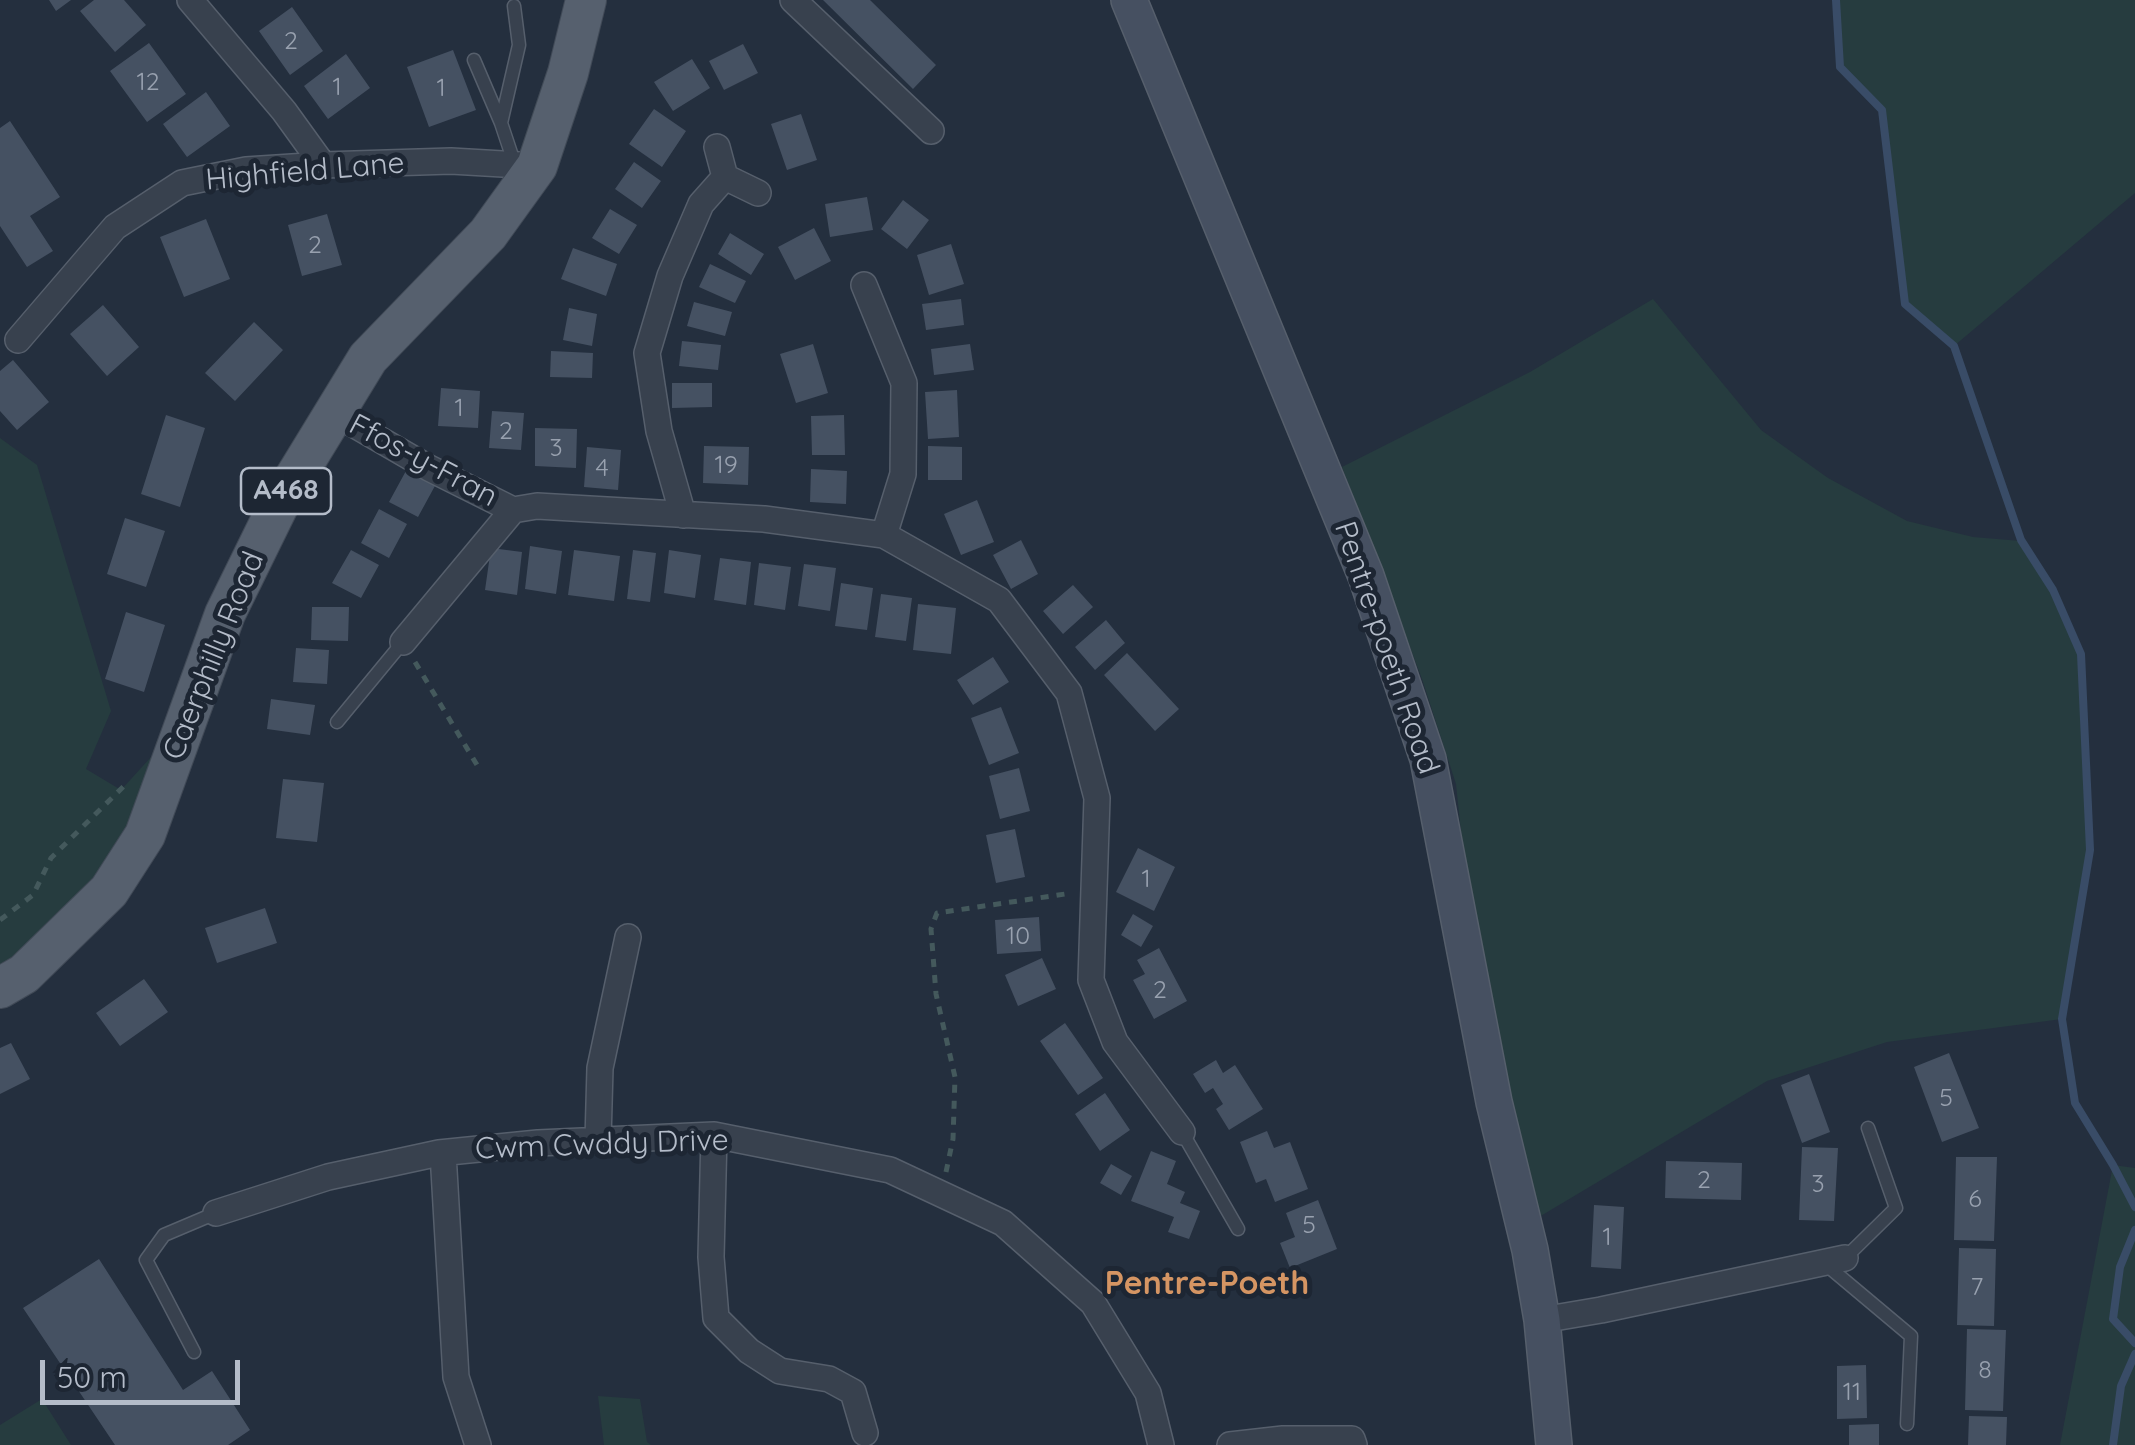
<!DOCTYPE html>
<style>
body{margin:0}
#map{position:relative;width:2135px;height:1445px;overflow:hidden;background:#242f3e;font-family:Quicksand,sans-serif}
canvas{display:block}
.scale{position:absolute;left:40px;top:1360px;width:200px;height:45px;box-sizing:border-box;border:5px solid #b4bcc9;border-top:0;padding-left:12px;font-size:30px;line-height:35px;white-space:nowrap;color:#b4bcc9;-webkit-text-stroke:8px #1d2633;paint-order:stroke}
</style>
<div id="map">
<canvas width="2135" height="1445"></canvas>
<div class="scale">50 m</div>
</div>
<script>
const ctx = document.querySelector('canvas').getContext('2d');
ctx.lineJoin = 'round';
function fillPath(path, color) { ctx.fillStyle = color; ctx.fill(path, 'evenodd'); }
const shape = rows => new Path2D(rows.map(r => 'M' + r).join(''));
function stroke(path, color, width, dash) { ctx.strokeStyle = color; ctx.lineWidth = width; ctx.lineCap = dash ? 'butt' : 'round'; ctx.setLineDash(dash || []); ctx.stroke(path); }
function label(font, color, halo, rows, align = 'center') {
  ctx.font = font + ' Quicksand,sans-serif'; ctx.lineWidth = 10; ctx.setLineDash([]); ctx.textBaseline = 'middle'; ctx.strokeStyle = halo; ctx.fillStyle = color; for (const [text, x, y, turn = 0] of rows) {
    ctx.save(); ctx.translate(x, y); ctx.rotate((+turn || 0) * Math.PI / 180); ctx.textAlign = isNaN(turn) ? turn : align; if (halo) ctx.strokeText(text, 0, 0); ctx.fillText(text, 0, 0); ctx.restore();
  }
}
fillPath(shape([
 [1836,0,2135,0,2135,193,1954,346,1905,304,1882,110,1840,67],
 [1653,299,1761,430,1828,478,1907,521,1973,537,2021,541,2053,590,2081,654,2090,850,2062,1019,1887,1042,1767,1081,1539,1217,1499,1050,1463,851,1456,784,1422,679,1342,467,1530,372],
 [0,438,37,465,111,711,86,769,121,790,152,756,208,660,145,835,0,988],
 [2113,1165,2135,1168,2135,1445,2060,1445],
 [598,1396,640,1399,647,1442,651,1445,604,1445],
 [42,1399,71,1445,0,1445,0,1425]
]), '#263c3f');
stroke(shape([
 [1836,0,1840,67,1882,110,1905,304,1954,346,2021,540,2053,590,2081,654,2090,850,2062,1019,2075,1103,2113,1165,2135,1207],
 [2135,1230,2120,1267,2113,1319,2135,1343],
 [2113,1445,2121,1386,2135,1354]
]), '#394c67', 8);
fillPath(shape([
 [49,0,71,0,56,11],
 [94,0,124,0,146,25,115,52,80,11],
 [823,0,870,0,936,65,913,89],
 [292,7,323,51,290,75,259,31],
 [149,43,186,94,147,122,110,71],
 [743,44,758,73,724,90,709,61],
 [453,50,476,110,429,127,407,67],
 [346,54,370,88,328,119,304,86],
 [692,59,710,88,673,111,654,82],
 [206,92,230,126,187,157,163,124],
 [654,109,686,131,662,167,629,144],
 [801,114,817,160,787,170,771,124],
 [10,121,60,197,30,216,53,251,27,267,0,226,0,128],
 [634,162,661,181,642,208,615,189],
 [867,197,873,230,830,237,825,204],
 [903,200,929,220,907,249,881,229],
 [610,209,637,225,619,254,592,238],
 [327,214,342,265,302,276,288,225],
 [206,219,230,279,184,297,160,237],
 [814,228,831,261,795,280,778,247],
 [730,233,764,254,751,275,718,254],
 [951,244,964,284,929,295,917,255],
 [573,248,617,264,606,296,561,279],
 [710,264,746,281,735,303,699,287],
 [961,299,964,325,926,330,922,304],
 [694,302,732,312,725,336,687,326],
 [103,305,139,347,107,376,70,334],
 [569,308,597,314,592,346,563,340],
 [254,322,283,350,235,401,205,373],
 [682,341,721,345,718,370,679,366],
 [813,344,828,393,796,403,780,354],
 [970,344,974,370,934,375,931,349],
 [551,351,593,353,592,378,550,377],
 [13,360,49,402,17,430,0,411,0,371],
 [672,383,712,383,712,407,672,408],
 [441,388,480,391,478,428,438,426],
 [957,390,959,437,928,439,925,392],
 [492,411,524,413,521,450,489,448],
 [166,415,205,428,180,507,141,494],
 [844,415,845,455,812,455,811,416],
 [535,428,577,429,576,468,535,466],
 [704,446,749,447,748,485,703,483],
 [928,446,962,447,962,480,928,480],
 [587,447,621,450,618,490,584,487],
 [407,469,436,484,418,517,389,502],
 [811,469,847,471,846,504,810,502],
 [977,500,994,542,961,555,944,514],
 [379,509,407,524,389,558,361,543],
 [125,518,165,531,146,587,107,574],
 [1021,540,1038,574,1011,589,993,555],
 [530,546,562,551,556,594,525,589],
 [491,548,522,552,517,595,485,590],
 [351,550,379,565,361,598,332,583],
 [574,550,620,556,614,601,568,595],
 [633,550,656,553,650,602,627,599],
 [669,550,701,555,695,598,664,593],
 [720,558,751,562,746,605,714,600],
 [759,563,791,567,785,610,754,605],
 [804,564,836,568,830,611,798,606],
 [841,583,873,588,867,630,835,626],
 [1073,585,1093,607,1063,634,1043,611],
 [881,594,912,598,906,641,875,637],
 [918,604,956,608,951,654,913,650],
 [312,607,349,607,348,641,311,640],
 [126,612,165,625,144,692,105,679],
 [1106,620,1125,643,1095,670,1075,647],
 [296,648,329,650,327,684,293,682],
 [1127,653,1179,709,1155,731,1104,675],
 [993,657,1009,682,973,705,957,680],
 [271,699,315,705,310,735,267,729],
 [1001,707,1019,753,989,765,971,718],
 [1019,768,1030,811,1000,819,989,776],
 [283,779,324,783,317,842,276,838],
 [1015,829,1025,877,996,883,986,835],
 [1138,848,1175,867,1154,911,1116,892],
 [265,908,277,943,217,963,205,928],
 [1133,914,1153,926,1141,947,1121,935],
 [1039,917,1041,951,997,954,995,920],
 [1159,948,1187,1001,1154,1019,1133,980,1145,974,1137,960],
 [1042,958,1056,989,1018,1006,1005,975],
 [144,979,168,1012,120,1046,96,1013],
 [1065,1023,1103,1078,1078,1095,1040,1041],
 [11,1043,30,1079,0,1094,0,1048],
 [1949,1053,1979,1128,1942,1142,1914,1067],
 [1216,1060,1223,1073,1235,1065,1263,1109,1229,1130,1216,1109,1223,1104,1213,1088,1205,1093,1193,1074],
 [1809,1074,1830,1132,1802,1143,1781,1085],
 [1105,1093,1130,1130,1100,1151,1075,1114],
 [1267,1131,1274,1148,1290,1142,1308,1189,1275,1202,1266,1179,1256,1183,1240,1142],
 [1802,1147,1838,1148,1834,1221,1799,1220],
 [1151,1151,1176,1161,1167,1184,1185,1192,1180,1203,1200,1211,1189,1239,1168,1232,1174,1217,1131,1201],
 [1956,1157,1997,1157,1994,1241,1954,1240],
 [1666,1161,1742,1163,1741,1200,1665,1198],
 [1111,1164,1132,1176,1121,1195,1100,1183],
 [1318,1200,1337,1249,1290,1268,1280,1243,1295,1237,1286,1213],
 [1594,1205,1624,1207,1621,1269,1591,1267],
 [1959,1248,1996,1249,1994,1326,1957,1325],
 [99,1259,183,1390,212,1371,250,1430,228,1445,115,1445,23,1308],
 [1967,1329,2006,1330,2003,1411,1965,1410],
 [1866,1365,1867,1418,1837,1419,1837,1366],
 [1969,1416,2007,1417,2006,1445,1968,1445],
 [1879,1424,1879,1445,1849,1445,1849,1425]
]), '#455162');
const lane = shape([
 [514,6,519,45,501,123,515,165],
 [474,60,501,123],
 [337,722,403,642],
 [1182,1132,1238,1229],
 [1845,1258,1896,1208,1868,1128],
 [1824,1263,1911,1336,1907,1424],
 [194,1352,146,1260,164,1235,216,1213]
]);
const street = shape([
 [190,0,284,111,323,165],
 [793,0,931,131],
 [717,147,725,177,758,193],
 [864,285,904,383,903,474,884,535],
 [18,340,115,227,182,183,246,170,323,165,451,161,537,166],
 [334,413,429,468,513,510,537,506,764,519,884,535,999,600,1069,693,1097,798,1091,980,1115,1042,1182,1132],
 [683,515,659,431,647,353,670,276,701,204,725,177],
 [403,642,513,510],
 [714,1135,711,1257,716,1318,749,1351,780,1371,829,1379,853,1392,865,1433],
 [598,1140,600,1068,628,937],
 [443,1153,456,1377,478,1445],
 [216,1213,328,1177,439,1153,538,1143,714,1135,890,1170,1003,1223,1093,1303,1148,1393,1161,1445],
 [1542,1320,1601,1310,1845,1258],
 [1230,1445,1283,1439,1352,1439,1354,1445]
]);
const secondary = shape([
 [1129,0,1366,576,1428,759,1494,1102,1530,1250,1542,1320,1554,1445]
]);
const primary = shape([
 [0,988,24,974,109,891,145,835,225,614,280,502,368,358,488,234,537,166,568,73,586,0]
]);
stroke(lane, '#565f6c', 15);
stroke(street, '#565f6c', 28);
stroke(secondary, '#565f6c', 38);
stroke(primary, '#414a57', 42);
stroke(shape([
 [415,662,477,765],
 [0,920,33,895,51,858,127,783],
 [946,1172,953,1139,955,1077,936,994,931,929,937,913,1072,893]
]), '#44595c', 5, [8, 8]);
stroke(lane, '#38414e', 12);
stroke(street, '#38414e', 25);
stroke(secondary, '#465061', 35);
stroke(primary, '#56606e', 40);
label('25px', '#98a1af', null, [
 ["2",291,41],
 ["12",148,82],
 ["1",337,87],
 ["1",441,88],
 ["2",315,245],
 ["1",459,408],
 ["2",506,431],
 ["3",556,448],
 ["19",726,465],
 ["4",602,468],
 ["1",1146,879],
 ["10",1018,936],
 ["2",1160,990],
 ["5",1946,1098],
 ["2",1704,1180],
 ["3",1818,1184],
 ["6",1975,1199],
 ["5",1309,1225],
 ["1",1607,1237],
 ["7",1977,1287],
 ["8",1985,1370],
 ["11",1852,1392]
]);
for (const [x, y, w] of [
 [286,491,90]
]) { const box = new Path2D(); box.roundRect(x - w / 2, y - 23, w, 46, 8); ctx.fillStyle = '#1d2633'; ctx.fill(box); stroke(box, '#b4bcc9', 2.5); }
label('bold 28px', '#b4bcc9', null, [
 ["A468",286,491]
]);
label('30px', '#b4bcc9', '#1d2633', [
 ["Highfield Lane",305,172,-5],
 ["Ffos-y-Fran",423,461,28],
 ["Pentre-poeth Road",1386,648,71],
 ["Caerphilly Road",214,656,-68],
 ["Cwm Cwddy Drive",602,1145,-2]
]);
label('bold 32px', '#d59563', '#1d2633', [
 ["Pentre-Poeth",1207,1284]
]);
</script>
